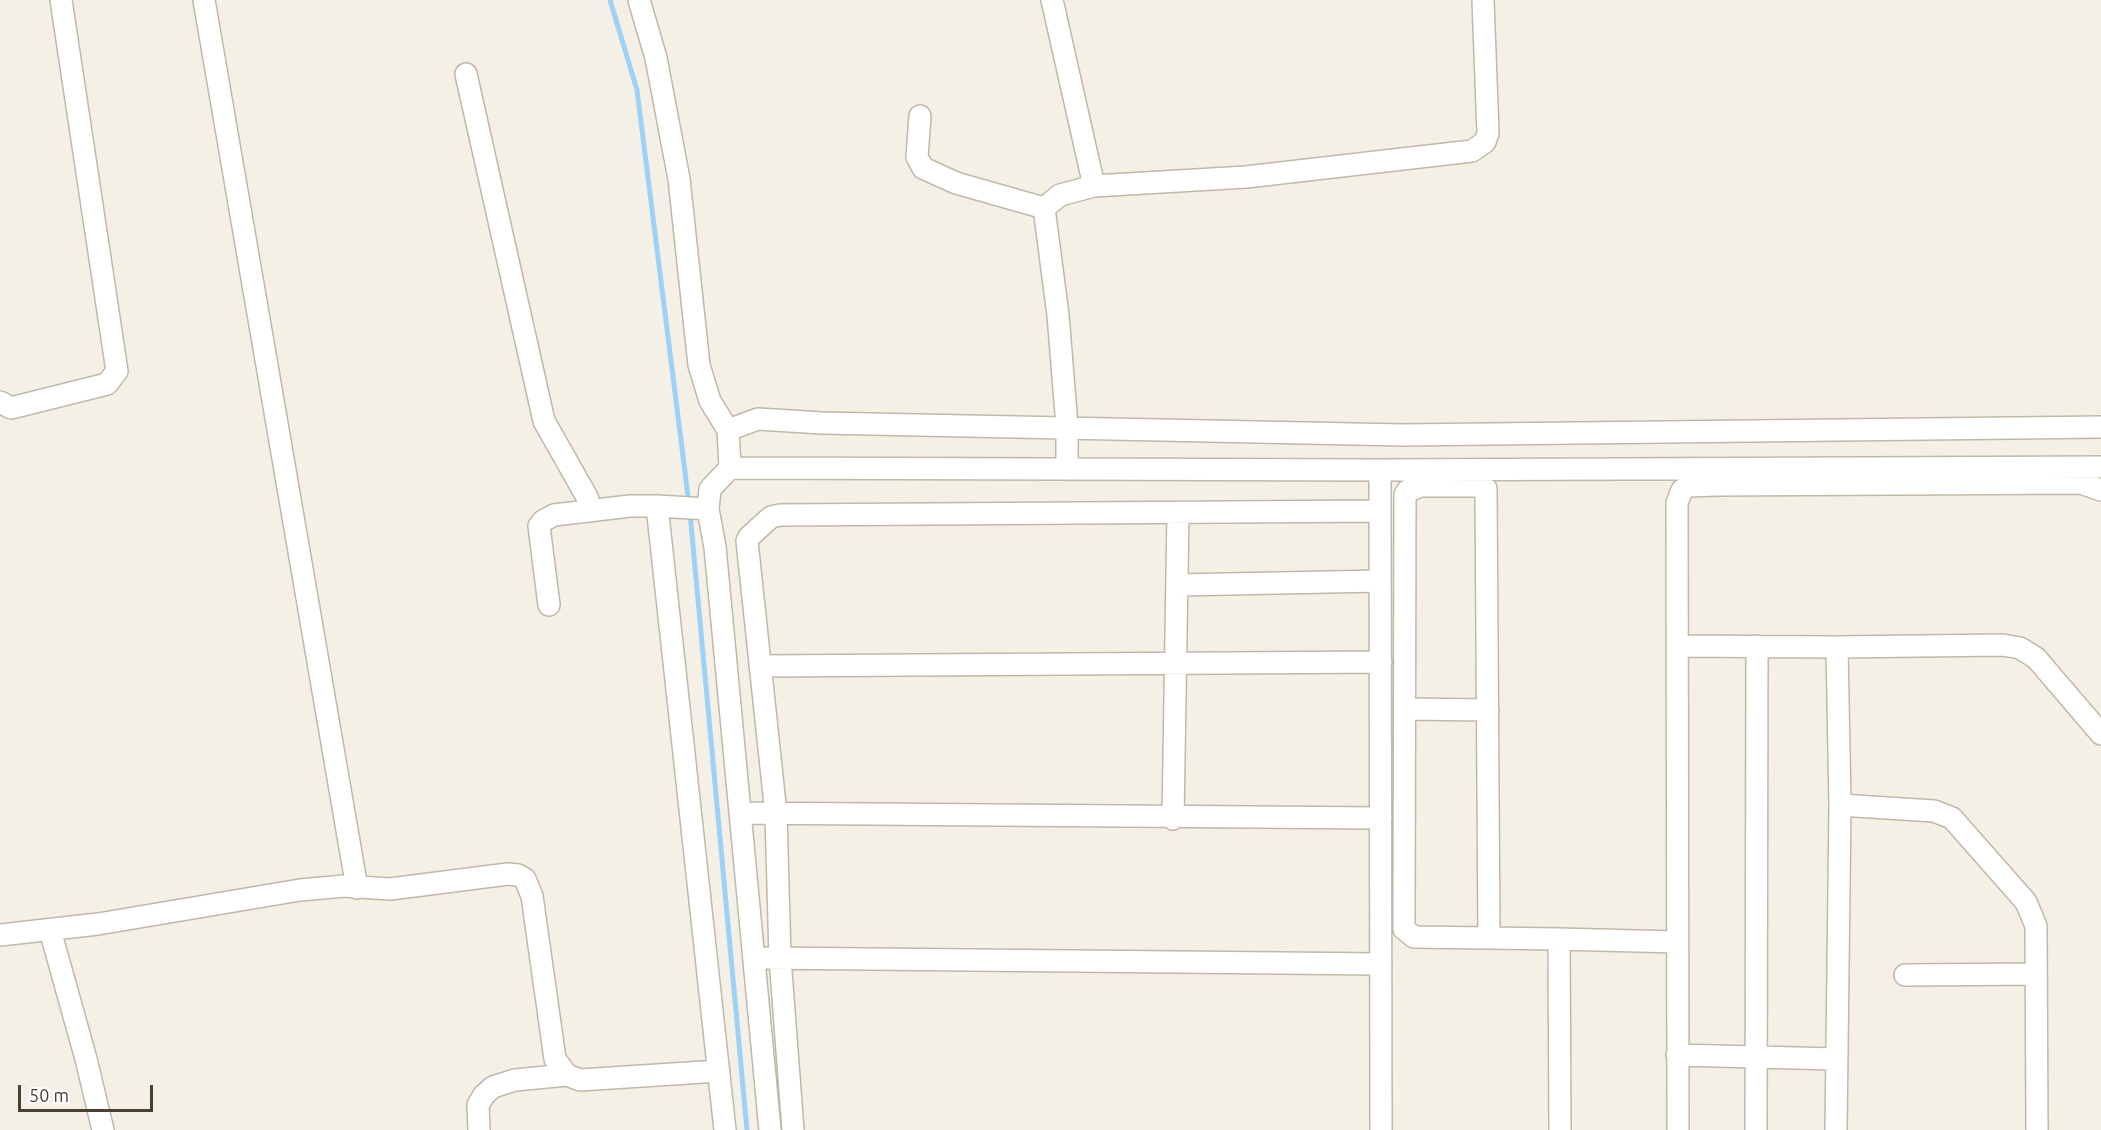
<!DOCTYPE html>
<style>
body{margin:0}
#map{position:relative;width:2101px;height:1130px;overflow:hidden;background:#f4f0e6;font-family:Ubuntu,sans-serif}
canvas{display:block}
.scale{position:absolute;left:18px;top:1085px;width:135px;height:27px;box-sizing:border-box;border:3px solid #484034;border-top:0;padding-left:8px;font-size:18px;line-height:21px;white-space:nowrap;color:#484034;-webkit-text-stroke:4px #fff;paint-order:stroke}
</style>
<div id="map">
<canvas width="2101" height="1130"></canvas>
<div class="scale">50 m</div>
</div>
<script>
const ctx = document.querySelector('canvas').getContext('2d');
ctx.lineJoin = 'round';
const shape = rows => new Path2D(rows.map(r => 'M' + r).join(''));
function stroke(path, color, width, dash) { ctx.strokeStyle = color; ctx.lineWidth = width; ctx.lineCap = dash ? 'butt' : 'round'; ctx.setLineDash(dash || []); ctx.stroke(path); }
stroke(shape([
 [610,0,637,90,689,504],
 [690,513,747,1130]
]), '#9dd1f6', 5);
const minor = shape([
 [204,0,357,888],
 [639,0,656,58,679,179,699,365,710,401,728,430,730,468,710,489,708,509,715,547,770,1130],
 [1052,0,1094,186],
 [466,74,544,421,587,497,591,511],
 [920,116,917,157,923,168,956,183,1044,208],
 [1044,208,1060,195,1094,186,1246,177,1472,151,1485,142,1488,133,1483,0],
 [1044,208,1058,315,1067,426,1067,469],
 [0,402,11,408,107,384,117,371,61,0],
 [728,430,758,419,822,423,1402,435,2101,427],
 [730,468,1380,470,2101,467],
 [1380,470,1381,1130],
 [708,509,657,506,725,1130],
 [1177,585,1380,581],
 [549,605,539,526,543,521,554,515,630,506,657,506],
 [1677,646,1837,647,1840,805,1836,1130],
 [1837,647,2003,645,2020,648,2036,658,2101,734],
 [760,666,1381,662],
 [1405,709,1488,710],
 [1840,805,1934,811,1952,818,2026,902,2036,926,2037,1130],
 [740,813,1381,818],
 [1173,819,1178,513],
 [50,930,86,1059,103,1130],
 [0,935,98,924,300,890,344,886,390,889,508,874,518,875,525,879,532,896,555,1059,567,1075,580,1080,719,1071],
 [1489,938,1486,489,1481,486,1421,486,1407,491,1405,495,1404,929,1414,937,1489,938,1559,939,1677,942],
 [1559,939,1560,1130],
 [766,958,1381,964],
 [1905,975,2036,974],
 [1677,1055,1836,1059],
 [479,1130,478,1105,484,1095,493,1087,515,1080,567,1075],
 [793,1130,780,958,776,814,747,541,749,537,771,517,780,515,1380,511],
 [1678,1130,1677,503,1682,490,1689,486,1717,485,2081,483,2101,490],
 [1756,1130,1757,646]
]);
stroke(minor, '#c0b8a8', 24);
stroke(minor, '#fff', 21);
</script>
